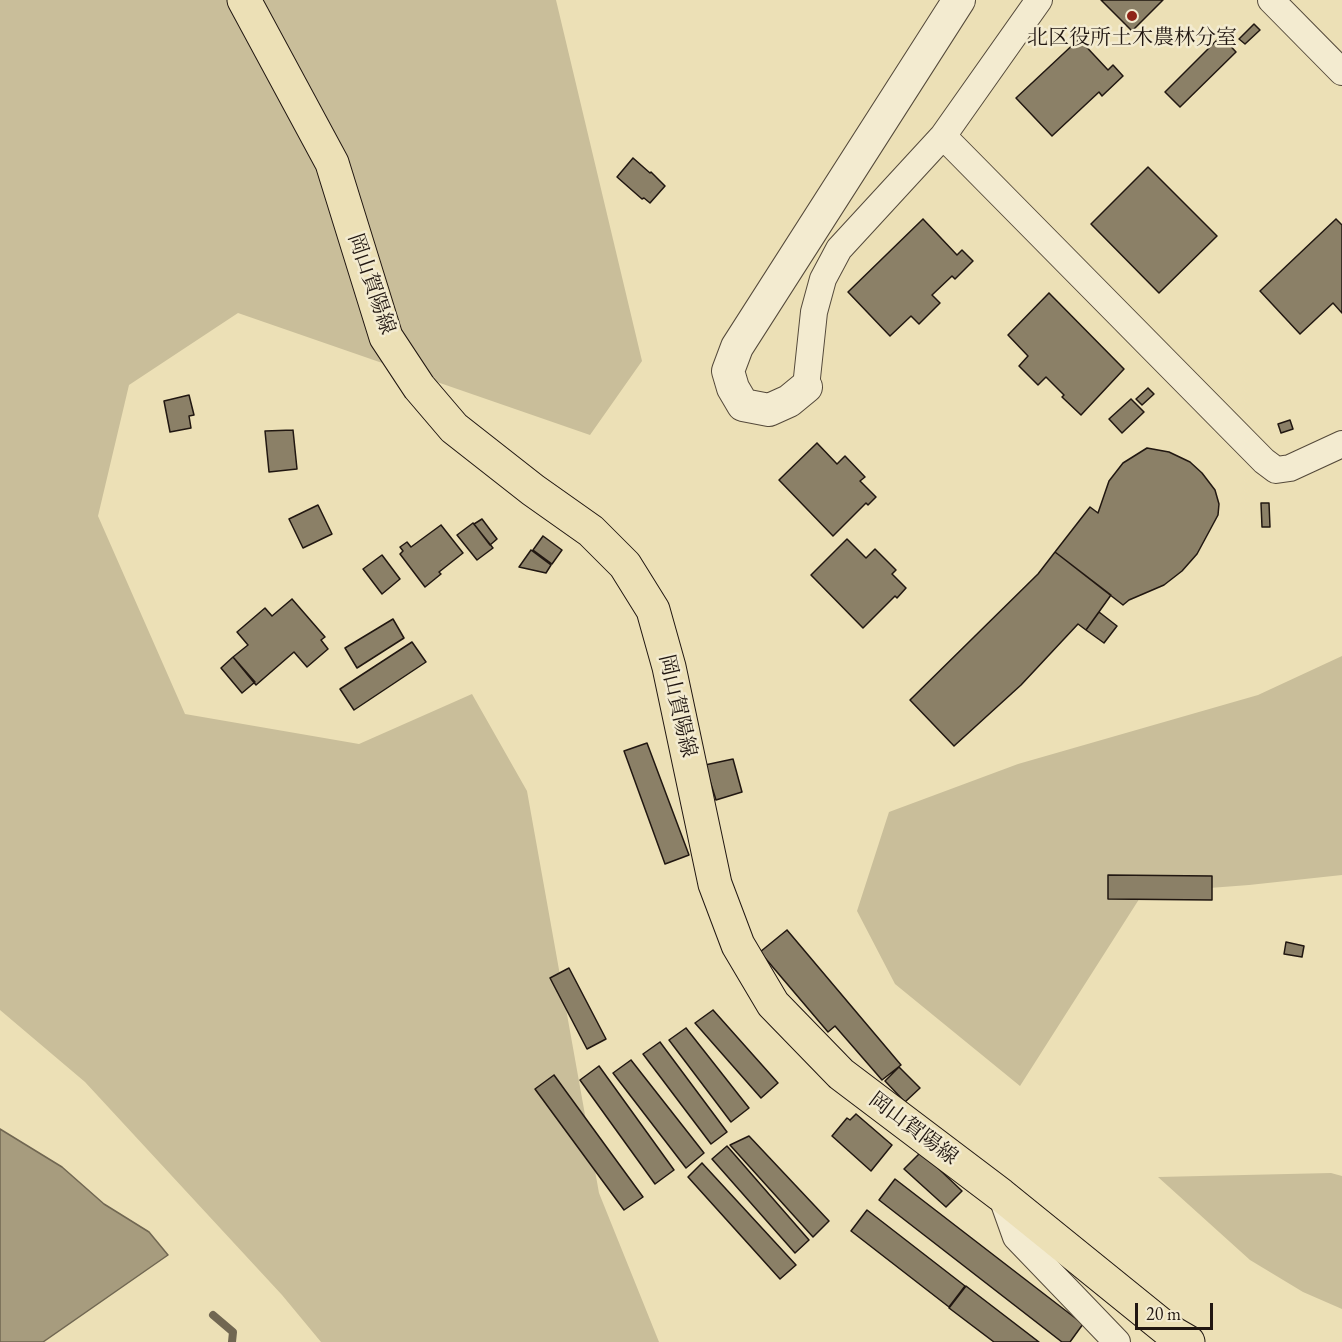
<!DOCTYPE html>
<meta charset="utf-8">
<style>
body{margin:0}
#map{position:relative;width:1342px;height:1342px;overflow:hidden;background:#ece0b6;font-family:"EB Garamond",serif}
canvas{display:block}
.scale{position:absolute;left:1135px;top:1303px;width:78px;height:27px;box-sizing:border-box;border:3px solid #211711;border-top:0;padding-left:8px;font-size:18px;line-height:21px;white-space:nowrap;color:#211711;-webkit-text-stroke:4px #f3ebd0;paint-order:stroke}
</style>
<div id="map">
<canvas width="1342" height="1342"></canvas>
<div class="scale">20 m</div>
</div>
<script>
const ctx = document.querySelector('canvas').getContext('2d');
ctx.lineJoin = 'round';
function fillPath(path, color) { ctx.fillStyle = color; ctx.fill(path, 'evenodd'); }
const shape = rows => new Path2D(rows.map(r => 'M' + r).join(''));
function stroke(path, color, width, dash) { ctx.strokeStyle = color; ctx.lineWidth = width; ctx.lineCap = dash ? 'butt' : 'round'; ctx.setLineDash(dash || []); ctx.stroke(path); }
function label(font, color, halo, rows, align = 'center') {
  ctx.font = font + ' "EB Garamond","Noto Serif JP",serif'; ctx.lineWidth = 5; ctx.setLineDash([]); ctx.textBaseline = 'middle'; ctx.strokeStyle = halo; ctx.fillStyle = color; for (const [text, x, y, turn = 0] of rows) {
    ctx.save(); ctx.translate(x, y); ctx.rotate((+turn || 0) * Math.PI / 180); ctx.textAlign = isNaN(turn) ? turn : align; if (halo) ctx.strokeText(text, 0, 0); ctx.fillText(text, 0, 0); ctx.restore();
  }
}
fillPath(shape([
 [0,0,556,0,642,361,590,435,238,313,129,385,98,516,185,714,359,744,472,694,527,791,599,1193,659,1342,321,1342,282,1295,85,1082,0,1010],
 [1342,656,1342,875,1249,885,1143,893,1020,1086,895,984,857,911,889,812,1018,764,1258,695],
 [1331,1173,1342,1176,1342,1309,1303,1292,1250,1260,1158,1177]
]), '#c9be9a');
const water = shape([
 [0,1129,62,1167,104,1204,149,1232,168,1255,43,1342,0,1342,0,1129]
]);
fillPath(water, '#a79c7e');
stroke(water, '#716752', 1.5);
stroke(shape([
 [213,1315,233,1332,232,1342]
]), '#716752', 8);
const building = shape([
 [1101,0,1163,0,1132,31,1101,0],
 [1254,24,1260,30,1245,44,1239,39,1254,24],
 [1221,36,1236,52,1180,107,1165,92,1221,36],
 [1079,39,1108,70,1113,65,1123,76,1102,96,1099,92,1052,136,1016,98,1079,39],
 [633,158,650,173,651,172,665,186,650,203,644,198,642,199,617,177,633,158],
 [1148,167,1217,236,1159,293,1091,224,1148,167],
 [923,219,957,255,962,250,973,261,955,279,952,276,932,295,940,303,919,324,911,316,890,336,848,292,923,219],
 [1336,219,1342,225,1342,313,1333,303,1300,334,1260,291,1336,219],
 [1049,293,1124,369,1081,415,1062,397,1064,395,1046,377,1038,385,1019,366,1028,356,1008,335,1049,293],
 [1148,388,1154,394,1142,405,1136,399,1148,388],
 [189,395,194,415,189,416,191,428,170,432,164,401,189,395],
 [1131,399,1144,412,1122,433,1109,419,1131,399],
 [1290,420,1293,429,1281,433,1278,424,1290,420],
 [293,430,297,469,269,472,265,431,293,430],
 [817,443,837,464,845,456,865,477,860,481,876,497,868,505,866,503,833,536,779,480,817,443],
 [1147,448,1169,452,1190,462,1202,473,1215,490,1219,504,1218,515,1197,554,1182,571,1164,585,1129,600,1123,605,1055,552,1090,507,1098,513,1109,481,1123,463,1147,448],
 [1261,503,1269,503,1270,527,1262,527,1261,503],
 [318,505,332,534,303,548,289,519,318,505],
 [482,519,497,539,490,545,474,524,482,519],
 [473,523,493,548,477,560,457,535,473,523],
 [441,525,463,553,439,572,441,574,425,587,400,554,403,551,400,547,407,542,411,547,441,525],
 [543,536,562,550,552,564,533,550,543,536],
 [847,539,866,558,875,549,896,570,892,574,906,588,897,598,895,596,863,628,811,575,847,539],
 [531,550,551,565,546,573,519,567,531,550],
 [1055,552,1111,595,1086,630,1078,624,1021,685,954,746,910,700,1038,574,1055,552],
 [382,555,400,579,382,594,363,569,382,555],
 [292,599,325,637,321,640,328,649,307,667,294,652,256,685,233,657,248,645,237,632,265,608,272,616,292,599],
 [1099,612,1117,626,1104,643,1086,630,1099,612],
 [393,619,404,638,357,668,345,648,393,619],
 [412,642,426,662,354,710,340,689,412,642],
 [233,657,255,682,242,693,221,668,233,657],
 [647,743,689,855,665,864,624,751,647,743],
 [733,759,742,792,716,800,705,765,733,759],
 [1108,875,1212,876,1212,900,1108,899,1108,875],
 [787,930,901,1065,882,1080,835,1026,828,1032,760,952,787,930],
 [1286,942,1304,946,1302,957,1284,954,1286,942],
 [569,968,606,1039,587,1049,550,978,569,968],
 [713,1010,778,1083,761,1098,695,1023,713,1010],
 [686,1028,749,1108,731,1122,669,1040,686,1028],
 [660,1042,727,1132,711,1144,643,1054,660,1042],
 [631,1060,704,1153,686,1168,613,1073,631,1060],
 [599,1066,674,1170,655,1184,580,1080,599,1066],
 [899,1067,920,1088,905,1102,885,1081,899,1067],
 [554,1075,643,1197,624,1210,535,1089,554,1075],
 [856,1114,892,1145,871,1171,832,1136,847,1118,850,1120,856,1114],
 [749,1136,829,1221,813,1237,730,1145,749,1136],
 [727,1146,809,1240,795,1253,712,1159,727,1146],
 [921,1152,962,1191,946,1207,904,1169,921,1152],
 [702,1163,796,1265,780,1279,688,1177,702,1163],
 [895,1179,1083,1324,1070,1342,1062,1342,879,1200,895,1179],
 [867,1210,965,1286,949,1307,851,1231,867,1210],
 [966,1286,1039,1342,994,1342,949,1308,966,1286]
]);
fillPath(building, '#8b8067');
stroke(building, '#211711', 1.5);
const minor = shape([
 [1039,0,943,136,1264,461,1276,470,1290,468,1342,444],
 [1271,0,1342,72],
 [806,387,814,312,823,279,839,249,943,136],
 [1001,1195,1016,1237,1117,1342]
]);
const tertiary = shape([
 [806,387,789,401,769,410,743,405,733,388,728,371,737,347,959,0]
]);
const primary = shape([
 [244,0,332,163,386,337,419,387,454,428,533,490,591,531,625,565,653,610,669,667,715,884,738,945,773,1004,841,1074,1001,1195,1169,1331,1188,1342]
]);
stroke(minor, '#54493a', 28);
stroke(tertiary, '#54493a', 34);
stroke(primary, '#211711', 35);
stroke(minor, '#f3ebd0', 26);
stroke(tertiary, '#f3ebd0', 32);
stroke(primary, '#ece0b6', 33);
for (const [x, y, r, color] of [
 [1132,16,6,"#8f2418"]
]) { const dot = new Path2D(); dot.arc(x, y, r, 0, 2 * Math.PI); ctx.fillStyle = color; ctx.fill(dot); stroke(dot, '#f3ebd0', 2); }
label('21px', '#211711', '#f3ebd0', [
 ["北区役所土木農林分室",1132,38]
]);
label('21px', '#211711', '#f3ebd0', [
 ["岡山賀陽線",371,284,71],
 ["岡山賀陽線",677,706,77],
 ["岡山賀陽線",913,1129,37]
]);
</script>
